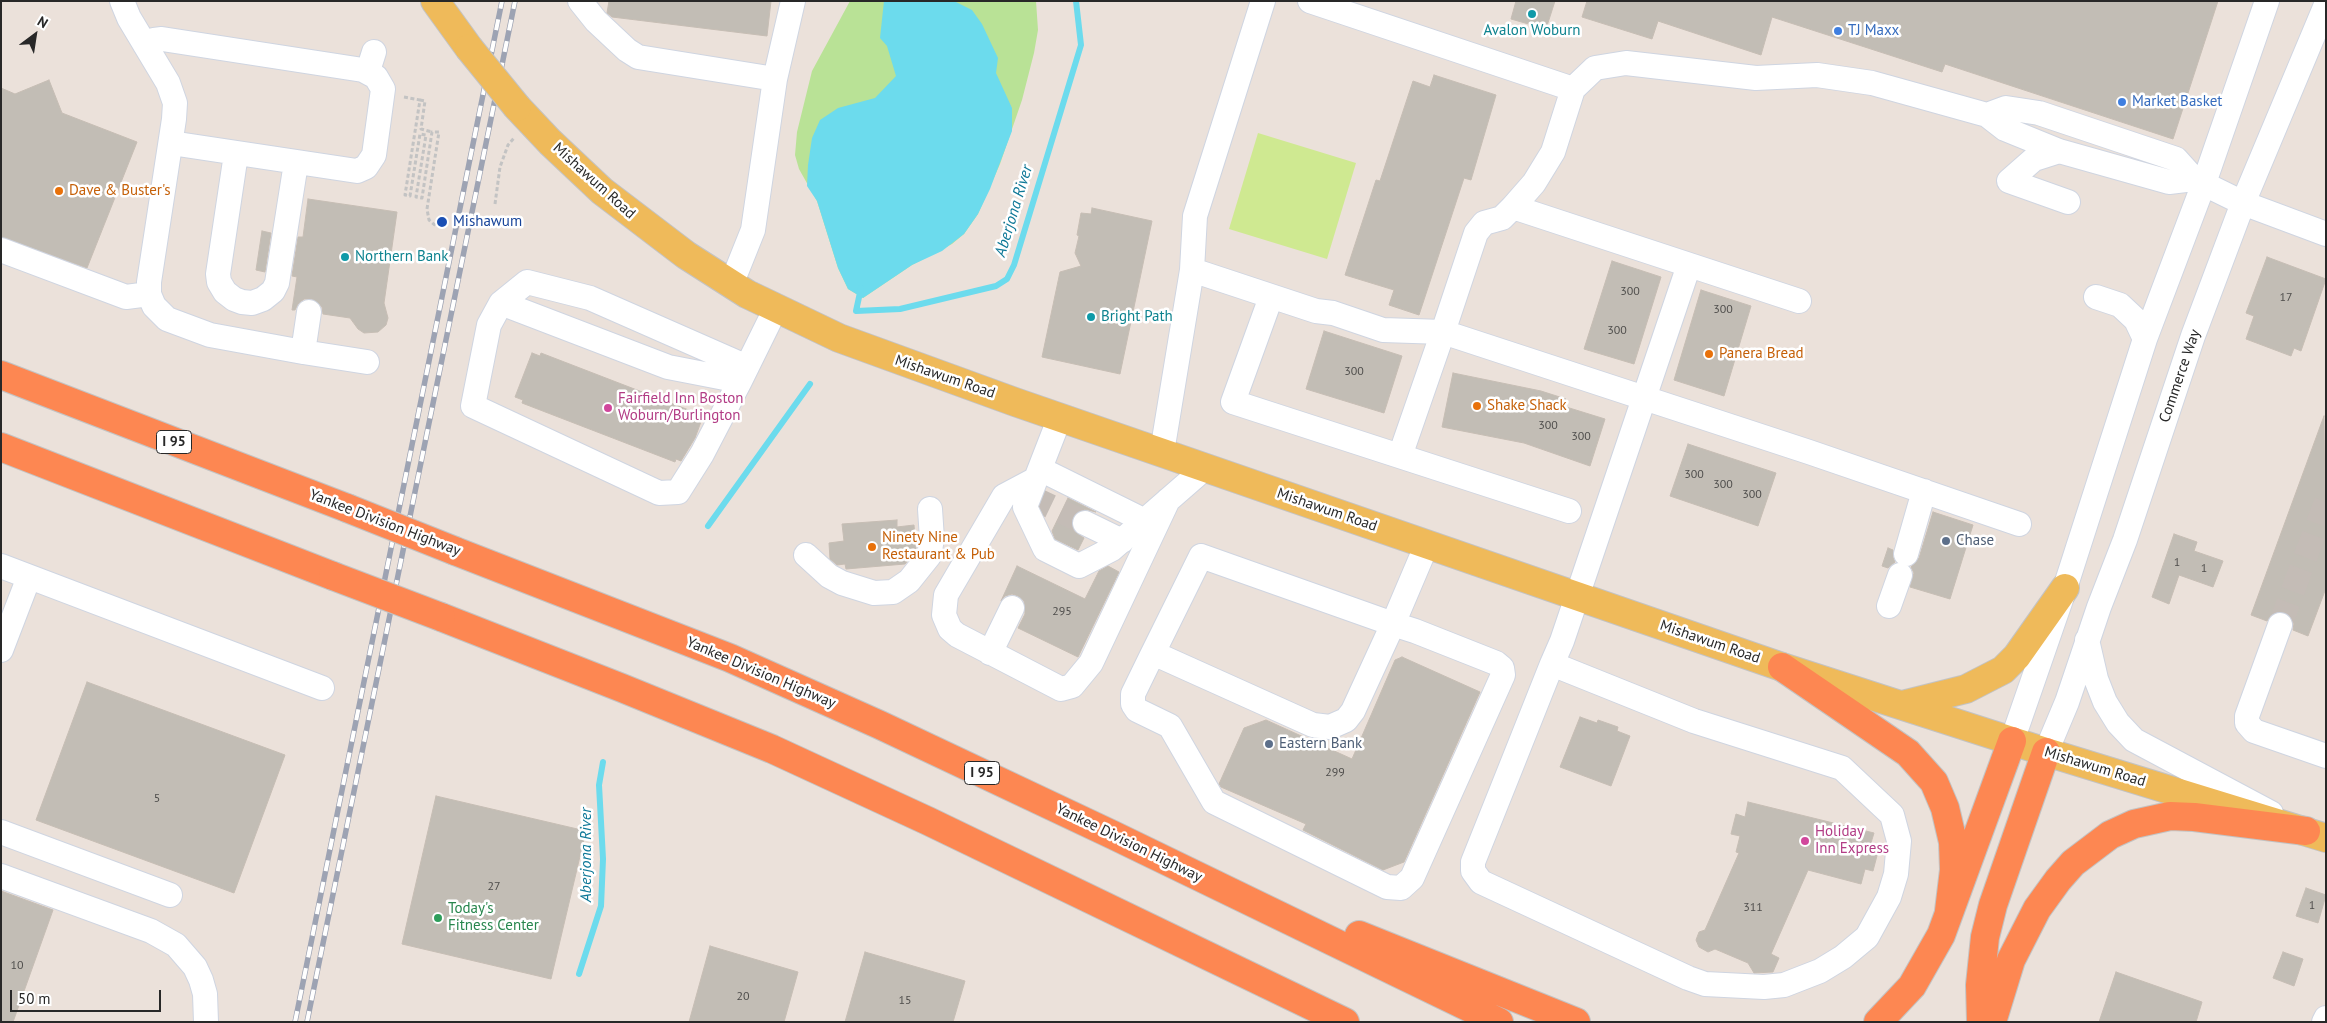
<!DOCTYPE html>
<style>
body{margin:0}
#map{position:relative;width:2327px;height:1023px;overflow:hidden;background:#ebe1da;font-family:"PT Sans",sans-serif}
canvas{display:block}
.frame{position:absolute;inset:0;border:2px solid #282828;pointer-events:none}
.north{position:absolute;left:10px;top:10px;width:50px;height:50px;-webkit-text-stroke:4px #fff;paint-order:stroke;rotate:31deg;font-size:14px;font-weight:700;line-height:20px;text-align:center;color:#282828}
.north::after{content:'';display:block;margin:auto;width:18px;height:22px;background:#282828;clip-path:polygon(50% 0,100% 100%,50% 72%,0 100%)}
.scale{position:absolute;left:10px;top:990px;width:151px;height:22px;box-sizing:border-box;border:2px solid #282828;border-top:0;padding-left:6px;font-size:15px;line-height:18px;white-space:nowrap;color:#282828;-webkit-text-stroke:4px #fff;paint-order:stroke}
</style>
<div id="map">
<canvas width="2327" height="1023"></canvas>
<div class="frame"></div>
<div class="north">N</div>
<div class="scale">50 m</div>
</div>
<script>
const ctx = document.querySelector('canvas').getContext('2d');
ctx.lineJoin = 'round';
function fillPath(path, color) { ctx.fillStyle = color; ctx.fill(path, 'evenodd'); }
const shape = rows => new Path2D(rows.map(r => 'M' + r).join(''));
function stroke(path, color, width, dash) { ctx.strokeStyle = color; ctx.lineWidth = width; ctx.lineCap = dash ? 'butt' : 'round'; ctx.setLineDash(dash || []); ctx.stroke(path); }
function label(font, color, halo, rows, align = 'center') {
  ctx.font = font + ' "PT Sans",sans-serif'; ctx.lineWidth = 5; ctx.setLineDash([]); ctx.textBaseline = 'middle'; ctx.strokeStyle = halo; ctx.fillStyle = color; for (const [text, x, y, turn = 0] of rows) {
    ctx.save(); ctx.translate(x, y); ctx.rotate((+turn || 0) * Math.PI / 180); ctx.textAlign = isNaN(turn) ? turn : align; if (halo) ctx.strokeText(text, 0, 0); ctx.fillText(text, 0, 0); ctx.restore();
  }
}
fillPath(shape([
 [850,1,1036,1,1038,30,1034,53,1022,100,1000,164,978,214,964,234,952,244,912,265,863,298,848,289,838,268,817,201,799,169,795,155,797,132,812,71]
]), '#b9e296');
fillPath(shape([
 [1258,133,1356,163,1327,259,1229,229]
]), '#cfe991');
fillPath(shape([
 [884,1,954,1,972,10,982,24,998,58,996,73,1012,108,1012,131,990,189,978,214,964,234,942,251,912,265,863,298,848,289,838,268,817,201,807,186,808,165,812,138,820,120,838,108,875,98,896,76,887,46,880,38]
]), '#6cdbed');
stroke(shape([
 [861,288,856,311,900,309,996,286,1007,279,1014,265,1081,45,1076,1],
 [708,526,810,384],
 [579,974,601,906,603,859,599,785,603,762]
]), '#6cdbed', 6);
const building = shape([
 [609,1,771,1,767,36,612,17,607,13,609,1],
 [1516,1,1555,1,1546,29,1511,19,1516,1],
 [1587,1,2218,1,2173,139,1945,64,1942,72,1772,17,1761,55,1658,21,1652,39,1582,17,1587,1],
 [1434,75,1496,95,1471,180,1464,178,1419,315,1389,305,1394,290,1345,275,1376,180,1380,181,1413,81,1430,87,1434,75],
 [49,80,62,113,137,142,87,268,1,237,1,88,15,94,49,80],
 [308,199,397,212,384,303,388,318,386,325,378,332,364,333,358,329,350,318,323,314,322,307,312,299,304,299,298,304,295,310,292,310,297,277,292,276,298,237,303,237,308,199],
 [1092,208,1152,221,1120,374,1042,357,1060,272,1081,266,1075,253,1079,236,1077,235,1081,213,1091,214,1092,208],
 [262,231,271,233,265,272,256,270,262,231],
 [2267,257,2326,279,2301,351,2294,348,2291,356,2246,339,2254,316,2246,313,2267,257],
 [1612,261,1661,277,1634,364,1584,349,1612,261],
 [1701,290,1751,306,1724,396,1674,380,1701,290],
 [1324,331,1402,356,1384,413,1306,389,1324,331],
 [532,353,540,356,541,353,694,412,693,416,702,419,695,438,681,461,676,459,675,462,522,403,523,400,515,397,532,353],
 [1453,373,1541,391,1566,399,1563,406,1605,419,1590,466,1524,443,1442,427,1453,373],
 [2324,416,2326,588,2308,636,2293,630,2294,623,2291,617,2284,612,2272,614,2267,621,2251,615,2324,416],
 [1688,444,1776,473,1758,526,1670,496,1688,444],
 [1068,498,1096,512,1084,509,1073,517,1071,523,1073,530,1084,538,1078,550,1055,539,1052,531,1068,498],
 [1933,512,1973,525,1950,599,1910,587,1914,573,1911,567,1919,558,1933,512],
 [897,520,897,527,914,525,916,550,910,552,910,558,905,564,846,569,845,564,837,565,830,559,829,543,844,541,842,524,897,520],
 [2174,534,2197,542,2194,551,2223,561,2213,587,2179,575,2169,604,2152,597,2174,534],
 [1888,548,1893,550,1893,557,1895,562,1888,568,1882,566,1888,548],
 [1017,566,1085,599,1099,571,1108,566,1119,572,1078,657,1018,628,1025,614,1024,601,1018,596,1012,594,1005,596,1001,601,1017,566],
 [1402,657,1480,692,1404,862,1383,870,1303,830,1306,824,1221,787,1219,784,1244,728,1266,720,1352,759,1395,660,1402,657],
 [87,682,285,755,234,893,36,820,87,682],
 [1580,717,1597,723,1598,720,1618,727,1617,731,1630,736,1611,786,1560,767,1580,717],
 [436,796,586,831,551,979,402,944,436,796],
 [1748,802,1874,833,1870,846,1879,848,1873,871,1865,869,1861,884,1808,870,1771,954,1779,958,1773,972,1754,973,1748,963,1715,949,1708,952,1699,947,1696,940,1699,932,1705,930,1739,853,1736,852,1740,836,1731,834,1736,814,1745,817,1748,802],
 [2306,888,2326,895,2318,923,2296,916,2306,888],
 [1,891,53,910,13,1022,1,1022,1,891],
 [710,946,798,972,784,1022,689,1022,710,946],
 [865,952,965,981,953,1022,845,1022,865,952],
 [2283,952,2303,959,2294,986,2273,978,2283,952],
 [2116,972,2202,1002,2196,1022,2099,1022,2116,972]
]);
fillPath(building, '#c2bdb5');
stroke(building, '#c6bdb4', 1);
stroke(shape([
 [1029,496,1085,523],
 [2280,625,2326,502]
]), '#c4bcb6', 24, [24, 12]);
const minor = shape([
 [122,1,129,18,168,83,175,103,174,119,149,282,149,294,154,306,167,319,210,335,303,352,309,312],
 [580,1,596,21,627,50,638,57,775,79],
 [1310,1,1573,89],
 [145,45,154,40,162,39,363,70,376,77,383,89,374,155,366,167,357,171,171,143],
 [368,71,374,52],
 [1987,115,2006,108,2039,113,2176,159,2194,179,2243,203,2326,234],
 [2059,151,2034,159,2009,181,2068,202],
 [236,154,218,274,219,282,225,292,234,299,242,302,252,303,263,299,273,291,277,283,296,163],
 [1513,207,1799,301],
 [1,250,126,297,149,294],
 [1192,270,1195,216,1263,1],
 [731,285,753,230,775,79,793,1],
 [1271,297,1233,402,1569,511],
 [2096,297,2120,305,2136,320,2145,339],
 [501,303,527,282,590,298,747,367],
 [303,352,367,362],
 [740,381,702,454,678,492,659,493,473,406,489,325,501,303,668,367,740,381,776,308],
 [1060,417,1025,507,1045,549,1079,566,1112,549,1205,468],
 [1162,452,1192,270,1316,311,1333,313,1383,330,1443,332,1476,233,1484,223,1502,218,1513,207,1534,183,1553,152,1573,89,1595,68,1626,63,1756,78,1817,75,1872,83,1987,115,2005,129,2059,151,2169,182,2194,179],
 [1400,456,1443,332,1809,452,2019,524],
 [1040,469,1145,521],
 [1036,479,1004,496,946,595,944,615,950,629,957,635,1061,689,1072,686,1091,663,1168,500],
 [1085,523,1122,541],
 [1906,554,1924,491],
 [806,555,829,576,842,583,874,593,893,592,909,581,929,556,932,539,930,509],
 [1201,556,1393,624,1353,711,1346,720,1330,727,1313,725,1153,653,1201,556],
 [1,566,322,688],
 [1889,606,1900,575],
 [2280,625,2247,716,2247,723,2254,731,2326,756],
 [2087,640,2096,679,2105,702,2118,723,2134,740,2271,813],
 [1,650,29,577],
 [990,653,1012,608],
 [1153,653,1133,694,1133,704,1137,710,1170,726,1214,802,1387,887,1401,888,1412,878,1503,675,1502,668,1496,663,1415,631,1393,624,1427,544],
 [1552,664,1694,721,1842,768,1892,815,1899,841,1896,874,1889,897,1867,937,1843,957,1820,971,1784,985,1764,987,1705,984,1688,978,1481,882,1473,871,1473,862,1511,767,1552,664,1562,641,1689,265],
 [2012,741,2065,588,2145,339,2204,183,2267,1],
 [2046,752,2067,702,2099,607,2125,540,2193,336,2243,203,2326,5],
 [1,832,170,895],
 [1,876,151,931,176,945,195,967,201,980,205,994,206,1022],
 [2324,1022,2326,1018]
]);
const major = shape([
 [435,1,469,48],
 [517,107,550,142,602,191,686,255,747,294,839,338,1015,402,1782,667,2046,752,2326,838],
 [1902,705,1966,689,2003,670,2017,656,2065,588]
]);
const highway = shape([
 [1,375,347,508],
 [1,447,333,576],
 [455,551,730,658,880,725,1113,835,1499,1022],
 [441,617,622,688,772,749,928,821,1345,1022],
 [1782,667,1908,753,1934,782,1945,808,1953,842,1954,870,1949,911],
 [1359,935,1576,1022],
 [1878,1022,1912,986,1941,935,2012,741],
 [1981,1022,1980,985,1985,937,1993,905,2046,752],
 [1992,1022,2011,960,2037,909,2058,880,2073,863,2110,835,2134,824,2170,816,2194,817,2306,831]
]);
stroke(minor, '#cfd5e1', 26);
stroke(major, '#c3c3c3', 30);
stroke(highway, '#c3c3c3', 30);
stroke(shape([
 [404,97,420,100,405,195,410,196,420,134,426,135,416,197,422,198,432,132,439,132,427,209,429,220,436,226],
 [420,100,425,101,421,129,432,132],
 [495,204,500,167,508,145,514,138]
]), '#c3c3c3', 3, [4, 2.5]);
stroke(minor, '#fff', 24);
stroke(major, '#efba5a', 28);
stroke(highway, '#fd8752', 28);
const rail = shape([
 [295,1022,502,1],
 [307,1022,515,1]
]);
stroke(rail, '#9da3b3', 5.5);
stroke(rail, '#fff', 4, [11]);
const majorBridge = shape([
 [469,48,517,107]
]);
const highwayBridge = shape([
 [347,508,455,551],
 [333,576,441,617]
]);
stroke(majorBridge, '#c3c3c3', 30, []);
stroke(highwayBridge, '#c3c3c3', 30, []);
stroke(majorBridge, '#efba5a', 28);
stroke(highwayBridge, '#fd8752', 28);
for (const [x, y, r, color] of [
 [1532,14,5,"#0f9aa8"],
 [1838,31,5,"#3f7fe0"],
 [2122,102,5,"#3f7fe0"],
 [59,191,5,"#e8710a"],
 [442,222,6,"#1a4fb4"],
 [345,257,5,"#0f9aa8"],
 [1091,317,5,"#0f9aa8"],
 [1709,354,5,"#e8710a"],
 [1477,406,5,"#e8710a"],
 [608,408,5,"#d1479c"],
 [1946,541,5,"#5c6f8a"],
 [872,547,5,"#e8710a"],
 [1269,744,5,"#5c6f8a"],
 [1805,841,5,"#d1479c"],
 [438,918,5,"#2e9e5b"]
]) { const dot = new Path2D(); dot.arc(x, y, r, 0, 2 * Math.PI); ctx.fillStyle = color; ctx.fill(dot); stroke(dot, '#fff', 2); }
label('12px', '#4e4d4b', null, [
 ["300",1630,292],
 ["17",2286,298],
 ["300",1723,310],
 ["300",1617,331],
 ["300",1354,372],
 ["300",1548,426],
 ["300",1581,437],
 ["300",1694,475],
 ["300",1723,485],
 ["300",1752,495],
 ["1",2177,563],
 ["1",2204,569],
 ["295",1062,612],
 ["299",1335,773],
 ["5",157,799],
 ["27",494,887],
 ["1",2312,906],
 ["311",1753,908],
 ["10",17,966],
 ["20",743,997],
 ["15",905,1001]
]);
for (const [x, y, w] of [
 [174,442,35],
 [982,773,35]
]) { const box = new Path2D(); box.roundRect(x - w / 2, y - 11.5, w, 23, 4); ctx.fillStyle = '#fff'; ctx.fill(box); stroke(box, '#282828', 1); }
label('bold 14px', '#282828', null, [
 ["I 95",174,442],
 ["I 95",982,773]
]);
label('15px', '#0d838f', '#fff', [
 ["Avalon Woburn",1532,31,"center"],
 ["Northern Bank",355,257],
 ["Bright Path",1101,317]
], 'left');
label('15px', '#366cbe', '#fff', [
 ["TJ Maxx",1848,31],
 ["Market Basket",2132,102]
], 'left');
label('15px', '#282828', '#fff', [
 ["Mishawum Road",594,181,42],
 ["Commerce Way",2180,376,-71],
 ["Mishawum Road",945,377,19],
 ["Mishawum Road",1327,510,19],
 ["Yankee Division Highway",385,523,21],
 ["Mishawum Road",1710,642,19],
 ["Yankee Division Highway",761,673,23],
 ["Mishawum Road",2095,767,17],
 ["Yankee Division Highway",1129,843,26]
]);
label('15px', '#c56008', '#fff', [
 ["Dave & Buster's",69,191],
 ["Panera Bread",1719,354],
 ["Shake Shack",1487,406],
 ["Ninety Nine",882,538],
 ["Restaurant & Pub",882,555]
], 'left');
label('15px', '#164399', '#fff', [
 ["Mishawum",453,222]
], 'left');
label('15px', '#b23c85', '#fff', [
 ["Fairfield Inn Boston",618,399],
 ["Woburn/Burlington",618,416],
 ["Holiday",1815,832],
 ["Inn Express",1815,849]
], 'left');
label('15px', '#4e5e75', '#fff', [
 ["Chase",1956,541],
 ["Eastern Bank",1279,744]
], 'left');
label('15px', '#27864d', '#fff', [
 ["Today's",448,909],
 ["Fitness Center",448,926]
], 'left');
label('italic 16px', '#0e7897', '#fff', [
 ["Aberjona River",1014,211,-73],
 ["Aberjona River",586,855,-90]
]);
</script>
